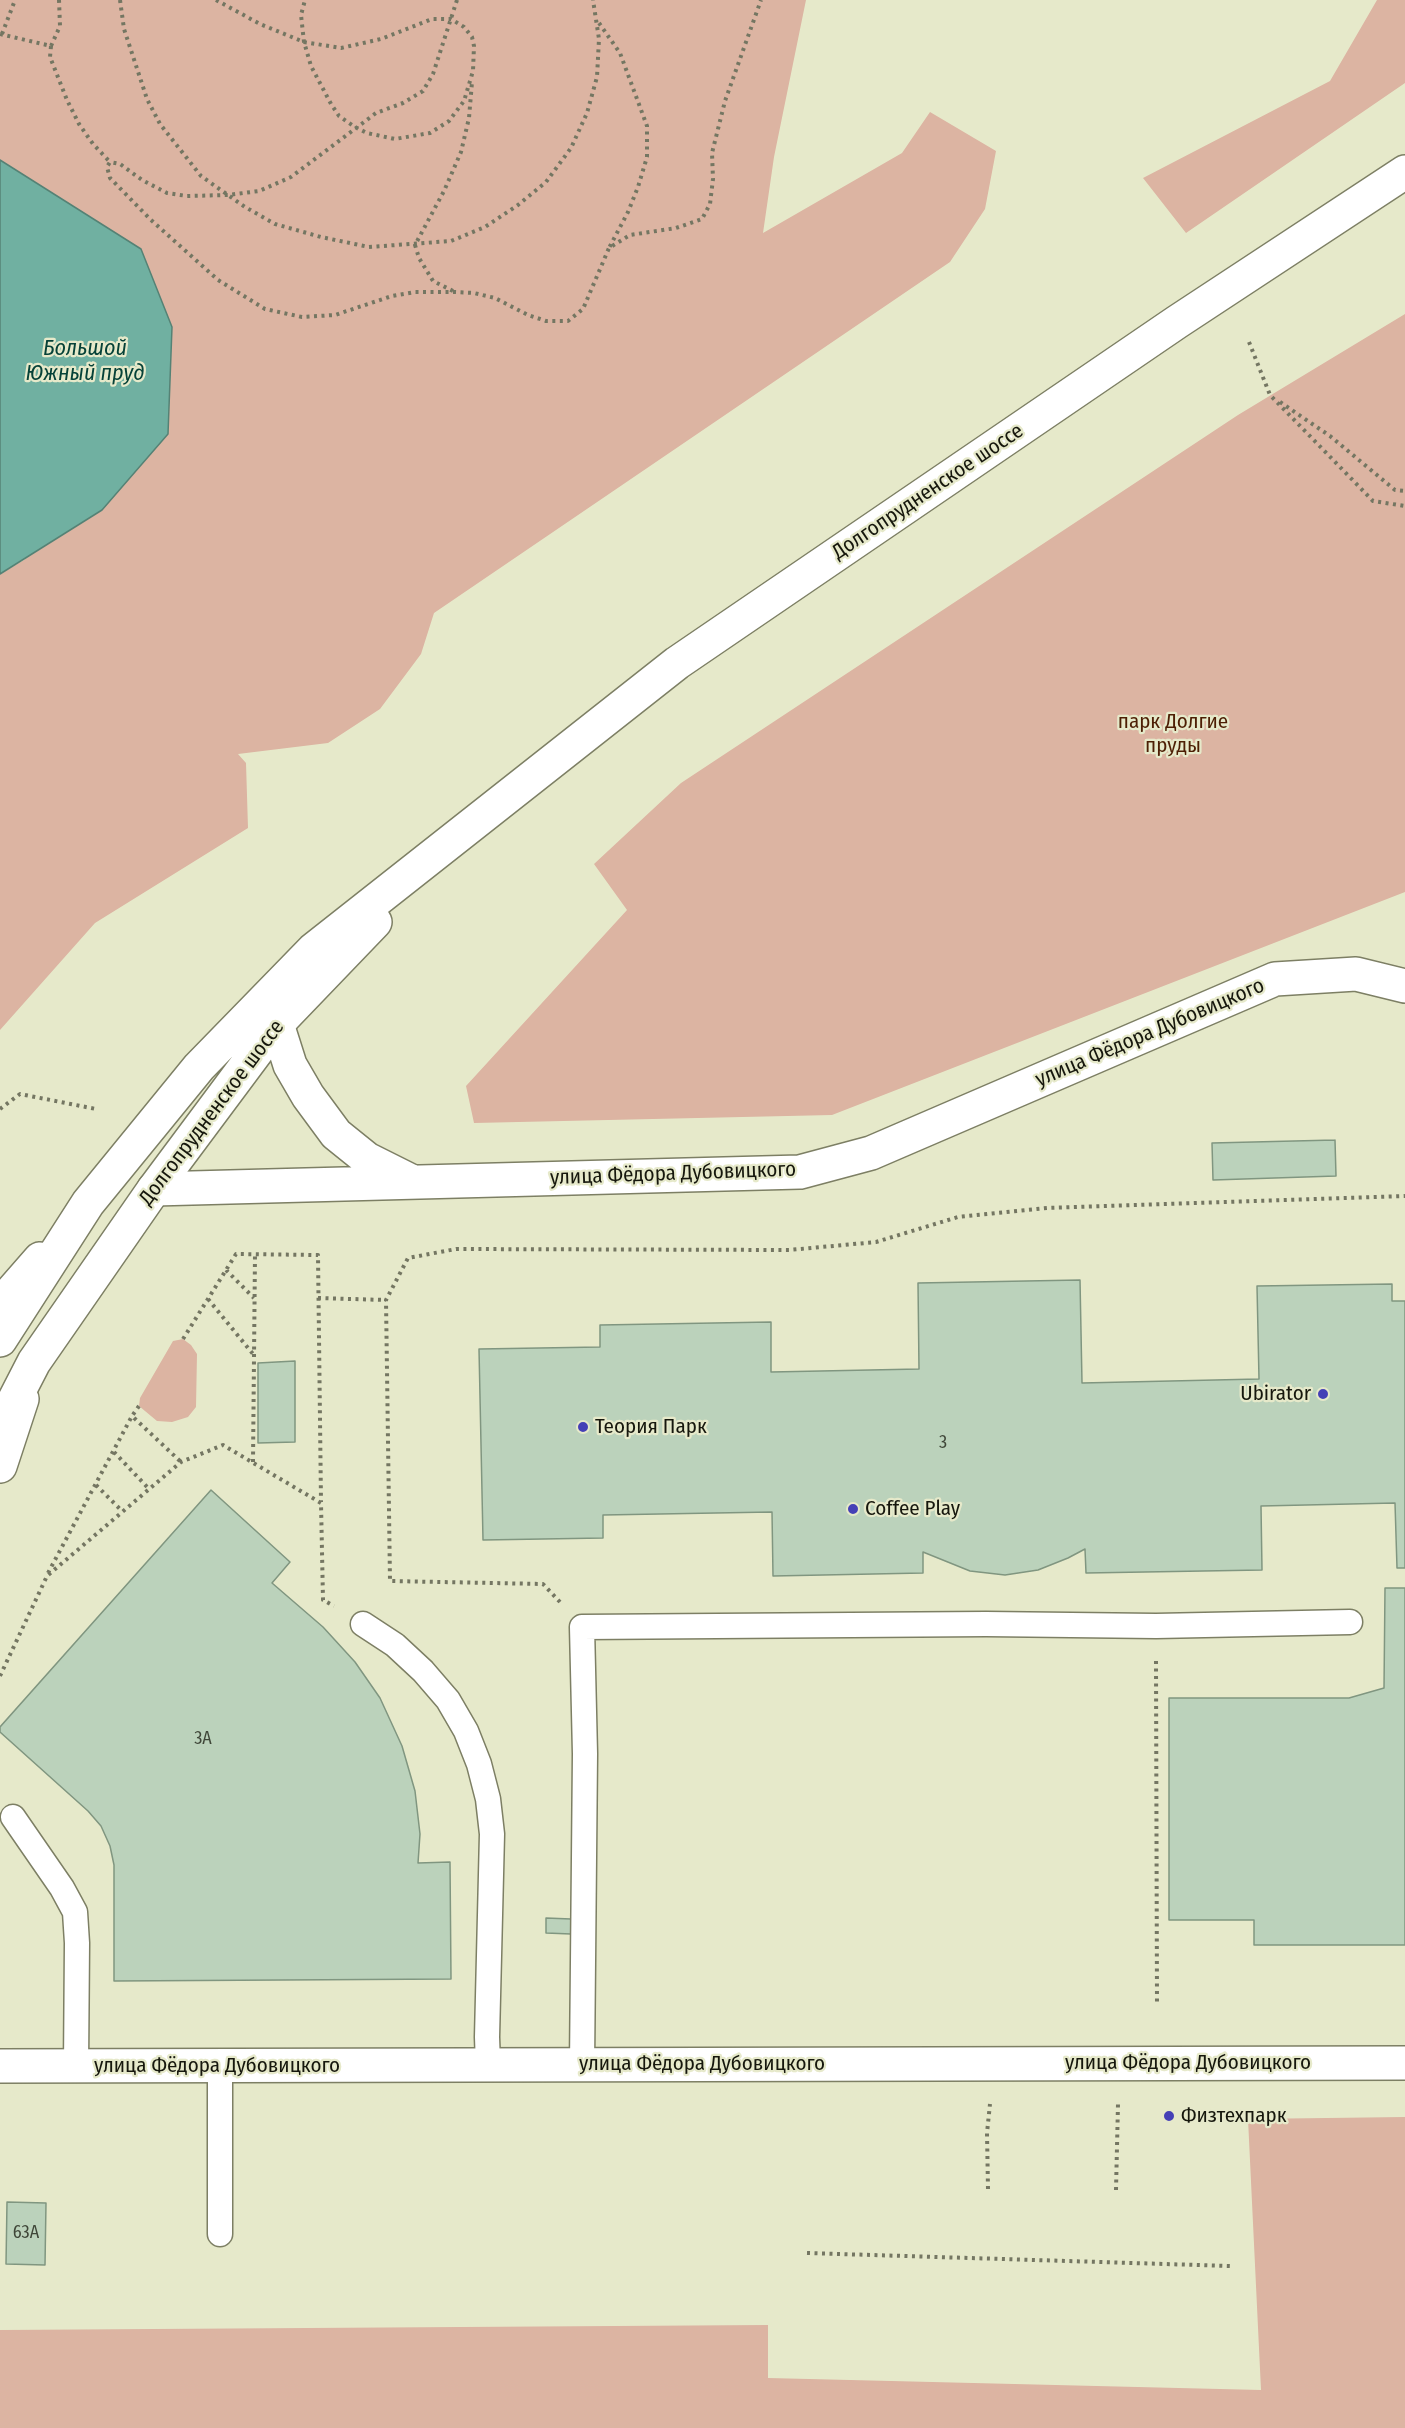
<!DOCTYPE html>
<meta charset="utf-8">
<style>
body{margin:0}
canvas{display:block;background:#e6e9ca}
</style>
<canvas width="1405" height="2428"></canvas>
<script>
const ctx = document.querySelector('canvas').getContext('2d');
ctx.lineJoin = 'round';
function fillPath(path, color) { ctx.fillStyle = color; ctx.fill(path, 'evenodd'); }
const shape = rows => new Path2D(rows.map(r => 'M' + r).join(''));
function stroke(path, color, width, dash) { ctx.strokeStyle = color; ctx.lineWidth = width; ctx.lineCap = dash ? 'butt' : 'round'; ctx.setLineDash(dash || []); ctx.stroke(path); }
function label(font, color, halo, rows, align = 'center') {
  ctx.font = font + ' "Fira Sans Condensed",sans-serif'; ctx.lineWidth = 4.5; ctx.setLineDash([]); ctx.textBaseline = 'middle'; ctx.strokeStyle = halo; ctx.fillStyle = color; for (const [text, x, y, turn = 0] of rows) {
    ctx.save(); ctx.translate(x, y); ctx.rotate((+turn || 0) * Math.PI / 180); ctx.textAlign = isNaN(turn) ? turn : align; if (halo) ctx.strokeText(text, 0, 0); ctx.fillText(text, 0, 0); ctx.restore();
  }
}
fillPath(shape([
 [0,0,806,0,774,157,763,233,902,153,930,112,996,151,985,209,950,262,434,613,421,654,380,709,328,743,238,754,246,763,248,828,95,923,0,1030,0,574,24,560,168,434,172,328,141,249,0,160],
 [1377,0,1405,0,1405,83,1186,233,1143,178,1330,81],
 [1405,314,1405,892,832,1115,474,1123,466,1086,627,910,594,864,681,783,1238,415],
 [183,1339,191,1345,197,1354,196,1407,188,1417,172,1422,157,1421,139,1406,140,1398,173,1341],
 [1405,2117,1405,2428,0,2428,0,2330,768,2325,768,2378,1261,2390,1248,2119]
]), '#dcb4a2');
const water = shape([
 [0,160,141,249,172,327,168,434,102,510,0,574,0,160]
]);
fillPath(water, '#70b0a1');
stroke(water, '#558275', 1.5);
const building = shape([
 [1335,1140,1336,1176,1213,1180,1212,1143,1335,1140],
 [1080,1280,1082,1383,1259,1379,1257,1286,1392,1284,1392,1301,1405,1301,1405,1568,1397,1568,1395,1503,1261,1506,1262,1570,1086,1573,1085,1549,1068,1558,1038,1570,1005,1575,970,1571,923,1552,923,1573,773,1576,772,1512,603,1515,603,1538,483,1540,479,1349,600,1347,600,1325,771,1322,771,1372,919,1369,918,1283,1080,1280],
 [295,1361,295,1442,258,1443,258,1363,295,1361],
 [211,1490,290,1562,272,1583,323,1627,355,1662,380,1698,402,1746,415,1791,420,1834,418,1863,450,1862,451,1979,114,1981,114,1865,110,1846,101,1826,88,1811,0,1732,0,1727,211,1490],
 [1385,1588,1405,1588,1405,1945,1254,1945,1254,1920,1169,1920,1169,1698,1349,1698,1384,1688,1385,1588],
 [546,1918,571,1919,571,1934,546,1933,546,1918],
 [7,2202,46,2203,45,2265,6,2264,7,2202]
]);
fillPath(building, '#bbd2bb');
stroke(building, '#809680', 1.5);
const service = shape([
 [363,1624,395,1645,423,1671,448,1700,466,1731,479,1764,488,1799,492,1834,487,2037,488,2065],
 [13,1817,62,1888,75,1912,77,1943,76,2066],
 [582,2065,585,1754,582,1627,986,1624,1156,1626,1350,1622],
 [220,2066,220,2234]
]);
const minor = shape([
 [277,1024,290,1065,308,1096,336,1134,367,1159,409,1180],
 [154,1189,800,1172,871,1153,1275,979,1356,974,1405,986],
 [0,2066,1405,2063]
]);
const tertiary = shape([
 [0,1305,40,1259],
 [0,1466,22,1399]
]);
const secondary = shape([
 [0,1340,88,1203,199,1067,313,950,677,663,1177,322,1405,172],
 [0,1428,34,1362,154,1189,277,1024,375,922]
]);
stroke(service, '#7d7f64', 27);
stroke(minor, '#7d7f64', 36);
stroke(tertiary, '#7d7f64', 36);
stroke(secondary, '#7d7f64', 36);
stroke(shape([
 [120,0,124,29,147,99,160,124,201,176,245,207,275,224,321,237,369,247,451,241,485,227,518,205,546,182,571,148,587,113,597,77,599,39,593,0],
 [216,0,260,24,304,42,341,48,381,39,432,19,451,19,464,27,472,37,474,46,473,71,464,101,449,121,430,133,395,139,367,133,355,127,339,116,331,104,311,66,304,42,301,15,305,0],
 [457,0,433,74,423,91,403,103,376,113,291,177,259,191,228,195,187,196,167,193,142,180,120,164,110,162,107,167,110,178,151,220,218,280,265,309,302,317,335,315,392,296,415,292,455,292,474,293,495,298,528,315,546,321,568,321,583,309,609,248,630,235,676,228,702,219,710,204,713,179,712,153,725,101,761,0],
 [599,23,620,53,647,126,647,157,638,187,628,212,609,248],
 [0,34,51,46,50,57,67,100,79,124,93,144,110,162],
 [2,34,15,0],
 [51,46,60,26,59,0],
 [453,291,433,281,419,258,415,245,444,191,461,152,469,118,472,82],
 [1249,342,1270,395,1373,501,1405,506],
 [1280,402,1330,436,1395,490,1405,491],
 [0,1109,20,1094,96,1109],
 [226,1270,254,1298],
 [318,1298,386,1300],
 [208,1299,253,1354],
 [183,1339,236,1254,318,1255,321,1502],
 [139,1406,132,1416,181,1462],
 [114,1452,149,1489],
 [253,1462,255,1254],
 [96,1485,122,1511],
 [48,1573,132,1416],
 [560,1602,543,1584,390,1581,386,1300,408,1258,456,1249,789,1250,876,1242,958,1217,1047,1208,1405,1196],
 [1156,1661,1157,2005],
 [0,1676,47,1576,181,1462,223,1445,321,1503,323,1600,334,1606],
 [988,2189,987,2133,990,2104],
 [1116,2190,1118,2104],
 [807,2253,1230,2266]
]), '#747662', 4, [3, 4.5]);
stroke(service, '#fff', 24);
stroke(minor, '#fff', 33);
stroke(tertiary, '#fff', 33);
stroke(secondary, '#fff', 33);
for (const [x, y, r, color] of [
 [1323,1394,6,"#4540b6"],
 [583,1427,6,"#4540b6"],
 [853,1509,6,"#4540b6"],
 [1169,2116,6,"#4540b6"]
]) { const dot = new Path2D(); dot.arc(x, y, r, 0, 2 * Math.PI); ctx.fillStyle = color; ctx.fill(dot); stroke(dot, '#e6e9ca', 2); }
label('18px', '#3f4638', null, [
 ["3",943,1443],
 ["3А",203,1739],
 ["63А",26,2233]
]);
label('21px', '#16170d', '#e6e9ca', [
 ["Долгопрудненское шоссе",928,492,-34],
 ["улица Фёдора Дубовицкого",1150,1033,-23],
 ["Долгопрудненское шоссе",212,1113,-53],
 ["улица Фёдора Дубовицкого",673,1174,-2],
 ["улица Фёдора Дубовицкого",1188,2063],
 ["улица Фёдора Дубовицкого",702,2064],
 ["улица Фёдора Дубовицкого",217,2066]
]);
label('21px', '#4d1e04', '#e6e9ca', [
 ["парк Долгие",1173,722],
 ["пруды",1173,746]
]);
label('21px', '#16170d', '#e6e9ca', [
 ["Ubirator",1311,1394,"right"],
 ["Теория Парк",595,1427],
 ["Coffee Play",865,1509],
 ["Физтехпарк",1181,2116]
], 'left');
label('italic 22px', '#064238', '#e6e9ca', [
 ["Большой",85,349],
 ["Южный пруд",85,374]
]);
</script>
